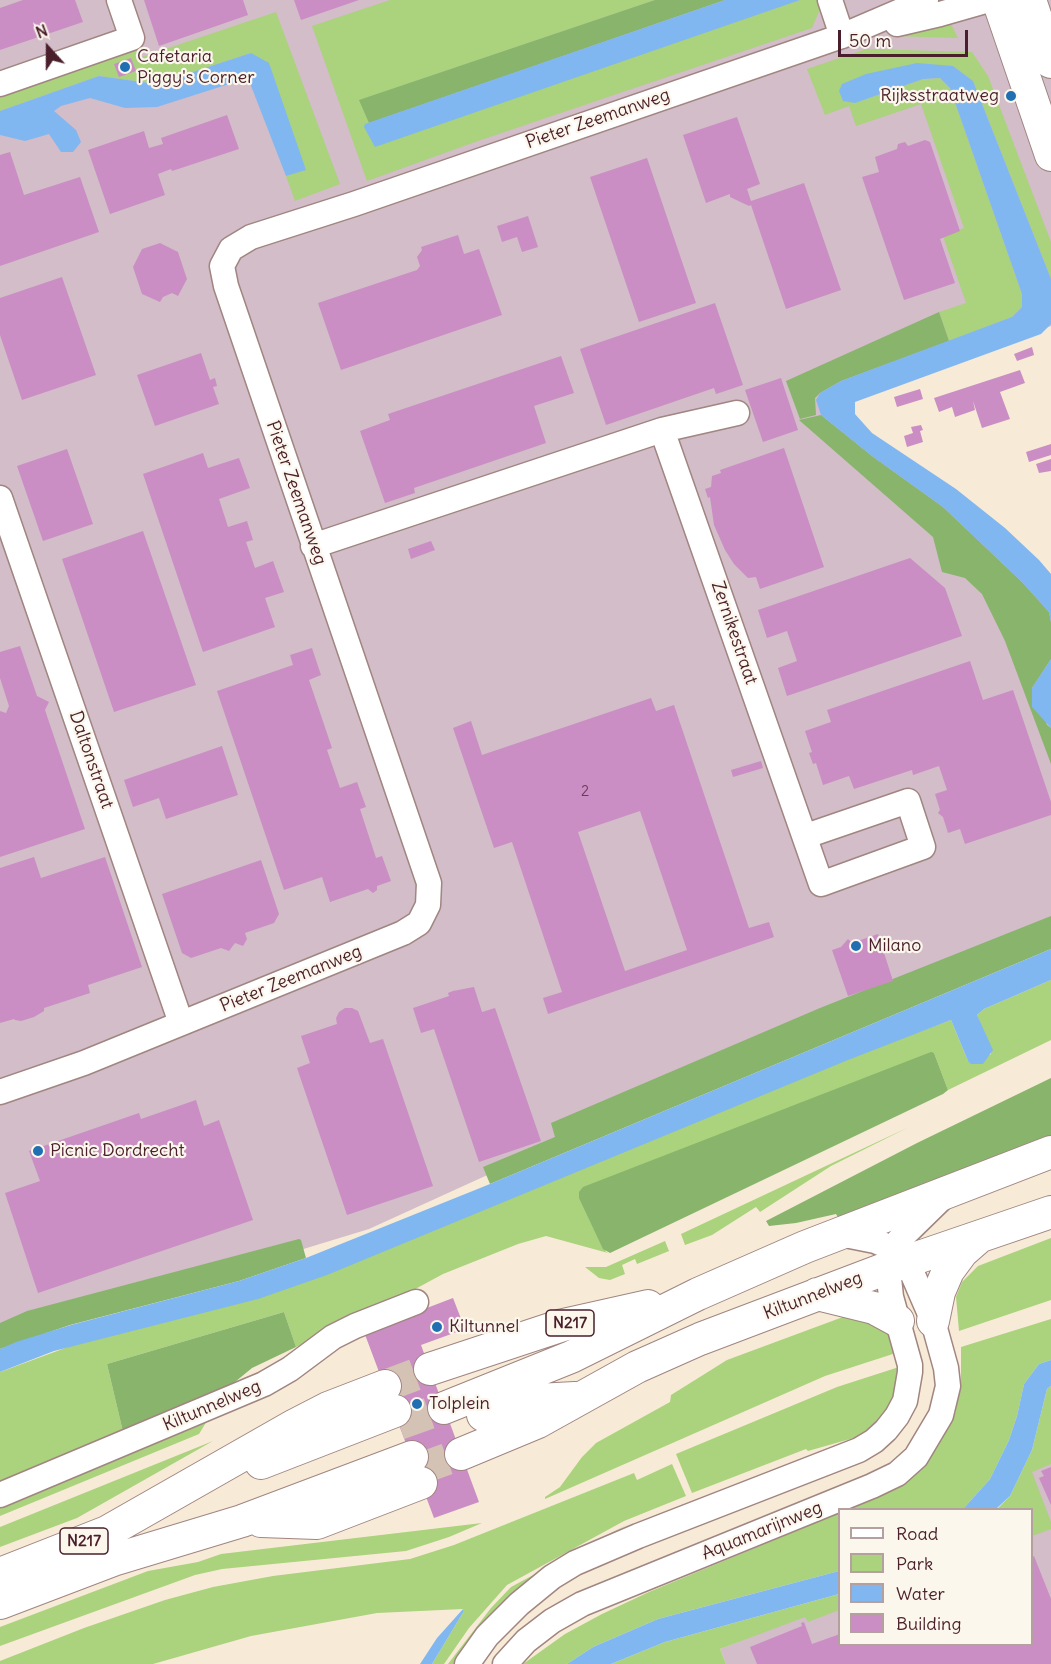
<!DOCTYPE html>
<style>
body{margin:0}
#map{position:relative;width:1051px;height:1664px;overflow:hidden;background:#f7ebd7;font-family:Delius,sans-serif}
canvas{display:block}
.legend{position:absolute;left:838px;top:1508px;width:195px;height:138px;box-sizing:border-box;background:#fbf7ec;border:2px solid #b4a19f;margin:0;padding:8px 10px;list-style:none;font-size:18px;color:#4a1f2b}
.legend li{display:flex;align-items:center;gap:12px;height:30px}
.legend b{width:30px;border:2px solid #b4a19f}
.north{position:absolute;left:18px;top:18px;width:60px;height:60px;-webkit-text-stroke:4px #fbf7ec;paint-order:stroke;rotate:339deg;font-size:16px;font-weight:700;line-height:24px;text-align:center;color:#4a1f2b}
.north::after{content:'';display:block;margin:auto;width:21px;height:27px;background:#4a1f2b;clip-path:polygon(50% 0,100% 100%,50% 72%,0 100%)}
.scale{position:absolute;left:838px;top:30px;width:130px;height:27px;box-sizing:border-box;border:3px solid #4a1f2b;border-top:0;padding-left:8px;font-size:18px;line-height:21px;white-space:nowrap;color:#4a1f2b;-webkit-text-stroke:4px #fbf7ec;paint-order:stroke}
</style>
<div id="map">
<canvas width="1051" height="1664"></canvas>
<ul class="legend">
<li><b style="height:8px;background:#fff"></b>Road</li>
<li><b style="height:16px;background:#abd27c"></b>Park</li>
<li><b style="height:16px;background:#81b7f0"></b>Water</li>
<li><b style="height:16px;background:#ca8ec4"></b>Building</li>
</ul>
<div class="north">N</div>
<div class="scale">50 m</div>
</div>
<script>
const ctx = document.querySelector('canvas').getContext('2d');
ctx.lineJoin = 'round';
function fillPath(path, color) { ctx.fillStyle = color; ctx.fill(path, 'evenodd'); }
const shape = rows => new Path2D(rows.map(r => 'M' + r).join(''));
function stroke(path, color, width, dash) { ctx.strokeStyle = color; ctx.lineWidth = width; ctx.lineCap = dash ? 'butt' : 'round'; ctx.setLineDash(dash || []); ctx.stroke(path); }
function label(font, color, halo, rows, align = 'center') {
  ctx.font = font + ' Delius,sans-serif'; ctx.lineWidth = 4.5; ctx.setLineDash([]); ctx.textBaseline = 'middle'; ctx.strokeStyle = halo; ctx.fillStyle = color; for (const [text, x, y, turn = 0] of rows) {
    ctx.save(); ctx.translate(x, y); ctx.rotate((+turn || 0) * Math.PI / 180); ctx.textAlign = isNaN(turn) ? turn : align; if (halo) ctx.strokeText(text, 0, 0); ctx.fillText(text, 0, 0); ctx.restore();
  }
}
fillPath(shape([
 [0,0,1051,0,1051,326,838,403,1051,606,1051,918,369,1229,25,1334,0,1344],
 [1051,1449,1051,1664,726,1664,720,1649,839,1602,840,1644,1032,1644,1032,1510,1001,1509]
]), '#d2bdc8');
fillPath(shape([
 [390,0,655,0,360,100,369,123,365,124,800,0,817,0,820,9,812,28,478,141,367,181,312,26],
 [276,12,340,184,295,201,286,176,306,169,251,53,156,84,99,76,0,111,0,87,136,43,142,57],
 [950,22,958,38,891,36],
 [866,49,972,52,988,76,1051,242,1051,279,973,81,953,66,855,103,923,79,940,78,950,88,1022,294,1022,307,1012,317,949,341,939,312,966,303,943,236,964,228,921,104,856,126,849,106,825,115,807,69],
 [1051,980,1051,1040,948,1090,934,1053,605,1251,608,1253,546,1236,518,1244,443,1274,358,1320,296,1347,284,1312,107,1364,124,1436,0,1487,0,1372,3,1371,951,1020,968,1061,986,1057,991,1054,977,1015,984,1009],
 [909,1127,831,1166,760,1212,756,1207,712,1235,685,1245,681,1234],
 [1051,1238,1051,1300,959,1331,956,1297,962,1282,978,1266],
 [665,1241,669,1251,637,1264,635,1259,622,1265,625,1274,610,1280,599,1278,585,1267,606,1267],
 [851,1314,881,1319,899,1352,825,1376,545,1499,545,1497,560,1487,582,1457,596,1443,670,1402,671,1395,727,1360],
 [1051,1319,1051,1360,1039,1364,1024,1384,1017,1416,1009,1440,990,1479,963,1509,847,1510,898,1488,930,1458,955,1414,961,1382,961,1347],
 [899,1367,896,1392,881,1419,864,1435,808,1451,806,1449,692,1493,676,1454,837,1387],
 [1051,1386,1051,1464,1032,1472,1051,1522,1051,1529,1032,1536,1032,1510,996,1510,1010,1496,1032,1450,1047,1389],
 [210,1416,199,1434,0,1516,0,1505],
 [213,1441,77,1518,0,1547,0,1527],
 [672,1464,686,1496,624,1521,507,1585,469,1628,444,1664,432,1664,464,1611,463,1609,377,1613,251,1636,153,1664,0,1664,0,1661,84,1628,165,1600,213,1587,273,1576,410,1559,454,1545,634,1473,637,1480],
 [839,1513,839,1571,658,1619,593,1647,567,1664,523,1664,565,1634,602,1614,649,1592],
 [482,1523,449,1537,406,1551,222,1569,195,1575,0,1646,0,1627,148,1571,198,1562,221,1554],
 [628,1524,556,1566,460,1664,448,1664,491,1608,511,1587],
 [839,1594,839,1610,808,1622,805,1617,720,1649,726,1664,611,1664,665,1642]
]), '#abd27c');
fillPath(shape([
 [655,0,725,0,369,123,359,100],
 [939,312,949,341,841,381,820,393,815,398,816,415,800,419,786,381],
 [821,415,872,456,943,507,1022,582,1049,612,1051,622,1051,659,1032,688,1047,725,1051,728,1051,764,1005,641,982,594,965,578,942,572,933,537,799,420],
 [1051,916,1051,949,490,1184,483,1167,555,1137,551,1123,820,1008],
 [931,1052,934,1053,948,1090,943,1094,610,1253,603,1249,579,1198,579,1192,583,1187],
 [1051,1078,1051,1143,839,1219,836,1214,796,1223,769,1226,766,1221,917,1143],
 [299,1239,301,1240,306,1258,239,1281,70,1325,0,1349,0,1323,27,1311],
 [284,1312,296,1347,252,1368,224,1391,124,1436,107,1364]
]), '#88b46c');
fillPath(shape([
 [725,0,800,0,375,147,364,127,365,124],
 [251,53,269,63,306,170,286,176,248,78,157,107,125,108,90,98,61,106,54,111,76,130,81,142,73,152,61,152,49,134,25,141,0,135,0,111,99,76,156,84],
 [917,63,953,66,973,81,1051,279,1051,324,1041,334,855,402,855,414,872,433,956,489,1005,528,1039,560,1051,574,1051,622,1049,612,1022,582,943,507,872,456,821,415,816,400,820,393,841,381,1012,317,1022,307,1022,294,950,88,940,78,923,79,855,103,843,101,839,91,842,84,866,74],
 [1051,659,1051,728,1032,707,1032,688],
 [1051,949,1051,980,984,1009,977,1015,993,1050,983,1064,971,1064,968,1061,951,1020,848,1060,327,1275,258,1299,54,1351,0,1372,0,1349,16,1342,71,1325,239,1281,306,1258,490,1184],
 [1051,1360,1051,1386,1047,1389,1032,1450,1010,1496,996,1509,963,1509,990,1479,1009,1440,1017,1416,1024,1384,1039,1364],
 [839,1571,839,1594,665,1642,611,1664,567,1664,593,1647,658,1619],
 [463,1609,464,1611,432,1664,420,1664,437,1638]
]), '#81b7f0');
fillPath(shape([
 [23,0,75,0,83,22,0,50,0,8],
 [144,0,243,0,248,15,159,46],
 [294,0,359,0,301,20],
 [131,58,136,71,119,77,114,64],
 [227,115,239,149,172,171,171,169,158,174,165,195,110,214,88,150,144,131,149,148,163,144,161,138],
 [737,117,760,184,747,189,751,201,804,183,841,290,786,309,751,205,749,206,730,197,730,194,706,203,683,135],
 [925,140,930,142,960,231,940,239,955,283,904,300,862,177,879,172,875,157,897,149,898,144,905,142,908,146],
 [10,152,24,195,80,177,99,232,0,266,0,155],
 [647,158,696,303,639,322,590,177],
 [528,216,538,247,522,252,517,237,502,242,497,226],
 [458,235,464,254,479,249,502,315,341,370,318,303,417,270,420,266,417,257,422,250,421,247],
 [160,243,178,252,187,279,178,296,172,293,163,297,160,302,142,294,133,267,142,249],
 [62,277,96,375,22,400,0,335,0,298],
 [715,303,743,385,716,394,714,388,606,425,580,349],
 [1032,347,1034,355,1017,361,1014,354],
 [201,353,210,380,215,378,217,386,213,387,219,404,155,426,137,375],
 [561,356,574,393,534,406,546,443,414,488,415,493,385,503,360,431,390,420,388,414],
 [1020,370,1025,383,1000,392,1010,419,982,428,973,401,975,410,955,417,952,407,939,412,934,398],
 [781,378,798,430,763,442,745,390],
 [920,389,923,399,897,407,894,397],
 [921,425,923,430,920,431,923,442,907,447,904,436,913,433,911,427],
 [1051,444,1051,455,1029,462,1026,452],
 [784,448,824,567,760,589,756,577,748,578,734,564,725,550,714,525,710,497,708,498,705,489,711,487,712,476,721,473,720,470],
 [67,449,93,524,43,541,17,466],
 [203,453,208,468,239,458,250,488,219,499,228,527,247,521,253,540,246,542,255,568,273,561,284,592,265,598,275,627,203,652,143,474],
 [1051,459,1051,471,1039,473,1036,464],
 [143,531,196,685,114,712,62,559],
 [431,541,435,550,411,559,408,549],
 [910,558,945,588,962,636,787,696,778,668,797,661,787,631,767,638,758,610],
 [20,646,37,696,49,702,45,710,85,829,0,857,0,711,6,713,9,706,0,678,0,652],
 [312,648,321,675,309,680,332,748,327,750,340,788,357,782,366,807,360,809,376,858,382,856,391,881,377,886,377,890,373,893,368,889,330,902,322,877,284,890,217,691,293,665,290,655],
 [970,661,983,700,1013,690,1051,802,1051,815,965,844,960,829,948,833,943,817,938,813,940,810,935,794,947,790,939,766,913,775,912,770,854,789,849,776,823,785,816,763,813,764,809,753,812,752,805,731,831,722,827,710],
 [651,698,656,711,674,705,749,928,769,922,774,937,548,1014,543,998,562,992,512,842,494,848,453,728,471,721,482,755],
 [640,811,687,950,625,971,578,832],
 [222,746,238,795,166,819,159,798,133,807,124,780],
 [761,761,763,768,733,777,731,770],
 [34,857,41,878,105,857,142,967,88,985,90,993,44,1008,44,1011,34,1017,21,1021,15,1020,14,1019,0,1023,0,868],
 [261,860,279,914,274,923,245,933,247,939,243,946,235,943,229,951,221,948,191,958,182,953,162,894],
 [878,934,893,981,848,996,832,950,841,947,848,939,852,943],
 [474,987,482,1012,495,1008,541,1141,479,1162,434,1029,421,1033,413,1008,449,996,448,993,453,991],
 [345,1008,352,1008,358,1011,370,1043,383,1039,433,1186,347,1215,297,1068,310,1063,301,1036,337,1024,336,1018,339,1012],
 [196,1100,204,1126,219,1120,253,1220,38,1293,5,1193,40,1181,29,1151,139,1113,141,1119],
 [453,1298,465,1329,421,1345,479,1502,434,1518,364,1332],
 [1051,1467,1051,1505,1039,1478,1044,1476,1041,1471],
 [1034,1556,1051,1599,1051,1664,757,1664,750,1647,802,1626,801,1623,804,1622,812,1644,840,1634,840,1644,1032,1644,1032,1557]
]), '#ca8ec4');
stroke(shape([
 [385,1386,430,1369],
 [399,1424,444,1408],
 [417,1470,461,1454]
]), '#d4c2b5', 32, [32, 16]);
const minor = shape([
 [830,0,842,36],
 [897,24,940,14,989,0],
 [0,84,132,38,119,0],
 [662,430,821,884,923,847,908,801,806,836],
 [0,498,181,1023],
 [313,546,662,430,737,413],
 [0,1092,84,1063,403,933,419,923,428,905,429,883,226,286,222,266,231,249,251,237,354,204,842,36,926,0],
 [0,1495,264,1384,290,1369,333,1337,355,1326,416,1302],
 [467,1664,487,1636,519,1604,552,1577,575,1563,638,1536,859,1450,874,1441,886,1430,897,1416,905,1401,910,1372,910,1365,891,1297,889,1278,892,1257,899,1240,942,1198],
 [505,1664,526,1641,552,1621,582,1604,872,1486,897,1474,916,1457,941,1415,948,1386,946,1368,933,1321,907,1261,902,1255,894,1249,875,1241,840,1234]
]);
const major = shape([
 [998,0,1051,155],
 [1030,0,1051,62],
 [817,1294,874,1308,898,1321],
 [933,1321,939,1292,948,1271,962,1252,978,1238],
 [430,1369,563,1325,648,1306],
 [444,1408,571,1357,698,1294,805,1247,1051,1152],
 [483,1415,519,1401,575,1398],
 [461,1454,538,1422,637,1367,700,1339,890,1267,1051,1212],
 [261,1463,395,1411],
 [261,1521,317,1523,421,1483],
 [0,1574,107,1532,295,1425,328,1408,385,1386],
 [0,1603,113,1560,242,1521,412,1457]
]);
stroke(minor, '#a08581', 27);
stroke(major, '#a08581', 34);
stroke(minor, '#fff', 24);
stroke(major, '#fff', 32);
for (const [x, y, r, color] of [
 [125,67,6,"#1f6fb2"],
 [1011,96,6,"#1f6fb2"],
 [856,946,6,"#1f6fb2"],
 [38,1151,6,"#1f6fb2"],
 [437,1327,6,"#1f6fb2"],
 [417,1404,6,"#1f6fb2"]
]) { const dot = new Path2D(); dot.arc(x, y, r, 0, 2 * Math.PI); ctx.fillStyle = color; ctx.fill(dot); stroke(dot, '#fbf7ec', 2); }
label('15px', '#6a3b51', null, [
 ["2",585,792]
]);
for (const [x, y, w] of [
 [570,1323,48],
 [84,1541,48]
]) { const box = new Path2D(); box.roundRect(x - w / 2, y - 13, w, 26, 4.5); ctx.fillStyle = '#fbf7ec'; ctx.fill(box); stroke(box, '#4a1f2b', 1.5); }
label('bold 16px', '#4a1f2b', null, [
 ["N217",570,1323],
 ["N217",84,1541]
]);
label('18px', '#4a1f2b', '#fbf7ec', [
 ["Cafetaria",137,57],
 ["Piggy's Corner",137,78],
 ["Rijksstraatweg",999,96,"right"],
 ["Milano",868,946],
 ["Picnic Dordrecht",50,1151],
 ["Kiltunnel",449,1327],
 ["Tolplein",429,1404]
], 'left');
label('18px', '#4a1f2b', '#fbf7ec', [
 ["Pieter Zeemanweg",598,119,-19],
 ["Pieter Zeemanweg",296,493,71],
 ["Zernikestraat",734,633,71],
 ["Daltonstraat",91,760,71],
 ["Pieter Zeemanweg",291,979,-22],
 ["Kiltunnelweg",813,1296,-21],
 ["Kiltunnelweg",212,1406,-23],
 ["Aquamarijnweg",762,1531,-22]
]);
</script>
